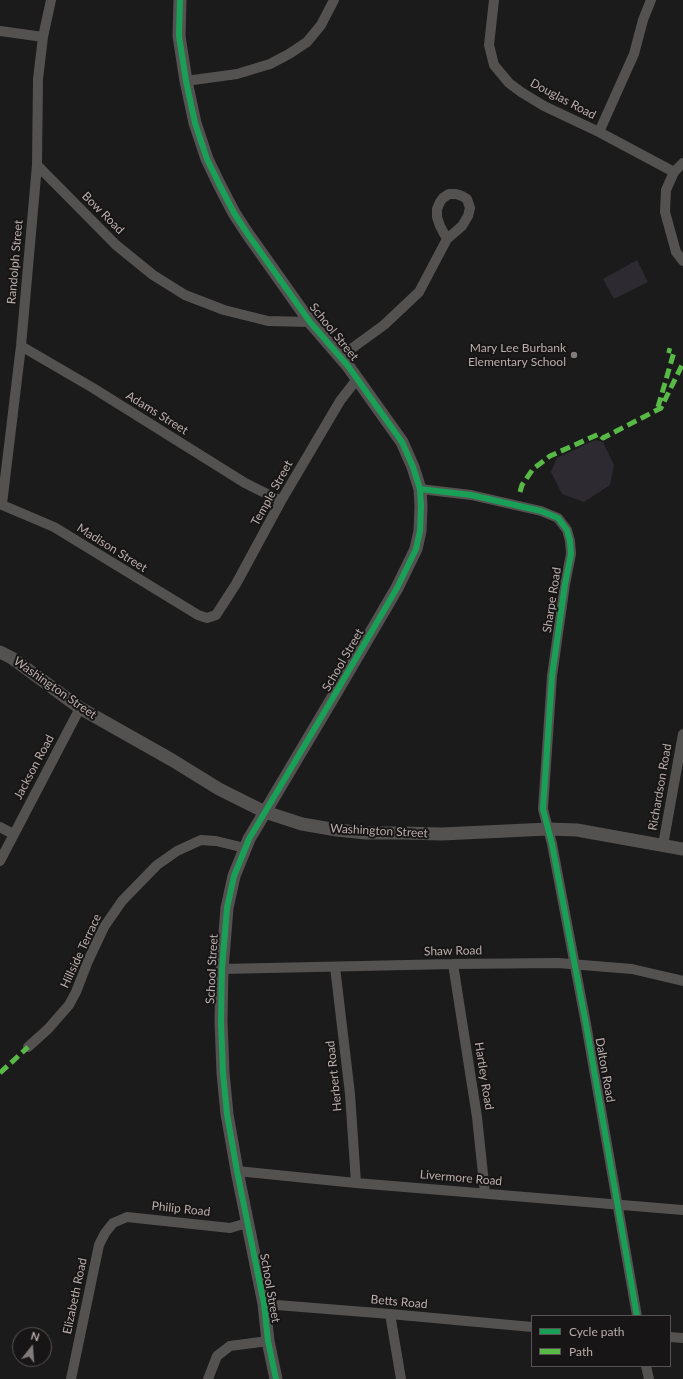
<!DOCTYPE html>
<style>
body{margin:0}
#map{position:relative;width:683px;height:1379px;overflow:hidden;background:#1b1b1b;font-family:Lato,sans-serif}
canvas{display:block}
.legend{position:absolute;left:531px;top:1315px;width:140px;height:52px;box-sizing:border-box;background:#171515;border:1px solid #585252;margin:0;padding:5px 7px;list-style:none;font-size:12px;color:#baaead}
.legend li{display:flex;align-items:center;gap:8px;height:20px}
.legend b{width:20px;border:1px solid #585252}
.north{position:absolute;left:12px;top:1327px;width:40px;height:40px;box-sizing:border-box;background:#171515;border:1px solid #585252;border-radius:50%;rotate:17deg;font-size:11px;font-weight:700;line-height:16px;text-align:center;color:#baaead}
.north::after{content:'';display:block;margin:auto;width:14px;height:18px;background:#827b7a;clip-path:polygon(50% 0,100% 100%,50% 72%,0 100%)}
</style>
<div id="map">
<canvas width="683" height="1379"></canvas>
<ul class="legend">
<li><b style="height:5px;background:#1a9f57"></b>Cycle path</li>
<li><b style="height:5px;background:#58b947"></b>Path</li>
</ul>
<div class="north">N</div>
</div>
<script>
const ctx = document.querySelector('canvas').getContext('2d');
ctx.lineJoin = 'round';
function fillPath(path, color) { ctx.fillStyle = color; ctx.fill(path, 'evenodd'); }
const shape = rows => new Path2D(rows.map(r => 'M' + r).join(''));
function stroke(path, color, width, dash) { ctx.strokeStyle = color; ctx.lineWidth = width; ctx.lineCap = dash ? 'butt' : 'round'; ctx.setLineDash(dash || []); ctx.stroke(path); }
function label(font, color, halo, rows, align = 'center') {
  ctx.font = font + ' Lato,sans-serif'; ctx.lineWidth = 4; ctx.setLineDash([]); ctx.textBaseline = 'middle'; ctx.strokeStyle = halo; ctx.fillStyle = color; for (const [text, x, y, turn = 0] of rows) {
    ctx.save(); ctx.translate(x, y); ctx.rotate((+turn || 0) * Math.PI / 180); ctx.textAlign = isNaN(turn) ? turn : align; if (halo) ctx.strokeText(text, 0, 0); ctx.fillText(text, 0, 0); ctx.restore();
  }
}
fillPath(shape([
 [637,260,648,282,614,299,603,279],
 [595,440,603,442,614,465,610,485,584,502,562,494,551,472,557,458]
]), '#2d2a31');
stroke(shape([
 [51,0,43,37,38,79,37,165,116,245,153,275,185,295,224,310,268,321,310,322],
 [494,0,489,45,494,65,509,83,521,92,544,106,599,132,674,172,683,163],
 [0,31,43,37],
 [186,81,237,74,270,64,289,54,307,42,321,25,334,0],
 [599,132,634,54,643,20,651,0],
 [674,172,666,190,665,212,676,252,683,261],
 [21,346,93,388,245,483,281,501],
 [340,357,384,325,419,292,447,239,462,226,468,216,470,208,467,199,462,196,456,194,449,194,443,198,440,202,437,209,437,217,440,226,447,239],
 [420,489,471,495,541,511,558,518,567,530,570,541,571,554,565,584,552,676,543,809,552,844,586,1024,637,1316],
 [0,504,54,527,198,615,207,618,216,615,236,584,281,501,340,401,357,379],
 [2,504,21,346,37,165],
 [0,827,13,834],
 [663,845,683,734],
 [0,861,80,708],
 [453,964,477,1117,485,1193],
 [335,967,350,1094,356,1183],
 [222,969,453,964,558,963,632,969,683,981],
 [28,1047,48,1029,69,1005,76,992,88,961,104,927,122,901,157,865,177,851,201,840,216,841,245,848],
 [237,1171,356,1183,683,1210],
 [264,1304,390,1314,532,1327],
 [390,1314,401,1379],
 [670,1337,683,1338],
 [646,1366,649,1379],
 [71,1379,99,1245,105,1233,113,1223,127,1217,230,1228,247,1223],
 [208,1379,217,1356,230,1346,268,1341]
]), '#545151', 10);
stroke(shape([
 [180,0,179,36,186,81,195,123,207,159,219,184,234,213,247,233,310,322,348,366,402,442,413,467,420,489,421,506,420,531,416,549,397,588,338,689,249,839,234,876,227,908,222,969,221,1021,223,1073,227,1114,237,1171,264,1304,268,1341,276,1379],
 [0,652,12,658,80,708,172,760,219,789,265,812,302,824,337,830,366,833,402,833,442,834,548,829,577,830,683,849]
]), '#545151', 13);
stroke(shape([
 [658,407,674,352,667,350],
 [520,492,522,485,533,469,550,456,599,434,603,438,661,408,683,363],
 [0,1073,28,1047]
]), '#58b947', 5, [10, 5]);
stroke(shape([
 [180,0,179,36,186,81,195,123,207,159,219,184,234,213,247,233,310,322,348,366,402,442,413,467,420,489,421,506,420,531,416,549,397,588,338,689,249,839,234,876,227,908,222,969,221,1021,223,1073,227,1114,237,1171,264,1304,268,1341,276,1379],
 [420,489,471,495,541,511,558,518,567,530,570,541,571,554,565,584,552,676,543,809,552,844,586,1024,637,1316]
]), '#1a9f57', 6);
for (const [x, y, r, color] of [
 [574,355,4,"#827b7a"]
]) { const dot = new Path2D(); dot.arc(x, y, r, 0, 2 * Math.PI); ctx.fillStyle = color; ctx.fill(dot); stroke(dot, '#171515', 1.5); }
label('12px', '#baaead', '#171515', [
 ["Douglas Road",563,99,28],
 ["Bow Road",103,213,45],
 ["Randolph Street",15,262,-85],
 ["School Street",334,332,51],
 ["Adams Street",157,413,32],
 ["Temple Street",272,493,-61],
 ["Madison Street",112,548,32],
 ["Sharpe Road",552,600,-81],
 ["School Street",343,660,-60],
 ["Washington Street",55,688,35],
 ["Jackson Road",34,767,-62],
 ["Richardson Road",660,787,-80],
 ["Washington Street",379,831,3],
 ["Hillside Terrace",81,951,-65],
 ["Shaw Road",453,951,-1],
 ["School Street",212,969,-87],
 ["Dalton Road",605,1070,80],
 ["Herbert Road",334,1076,-96],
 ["Hartley Road",484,1076,81],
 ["Livermore Road",461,1178,5],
 ["Philip Road",181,1209,6],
 ["School Street",270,1288,80],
 ["Elizabeth Road",75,1296,-78],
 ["Betts Road",399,1302,5]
]);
label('12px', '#baaead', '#171515', [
 ["Mary Lee Burbank",566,348],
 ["Elementary School",566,362]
], 'right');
</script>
